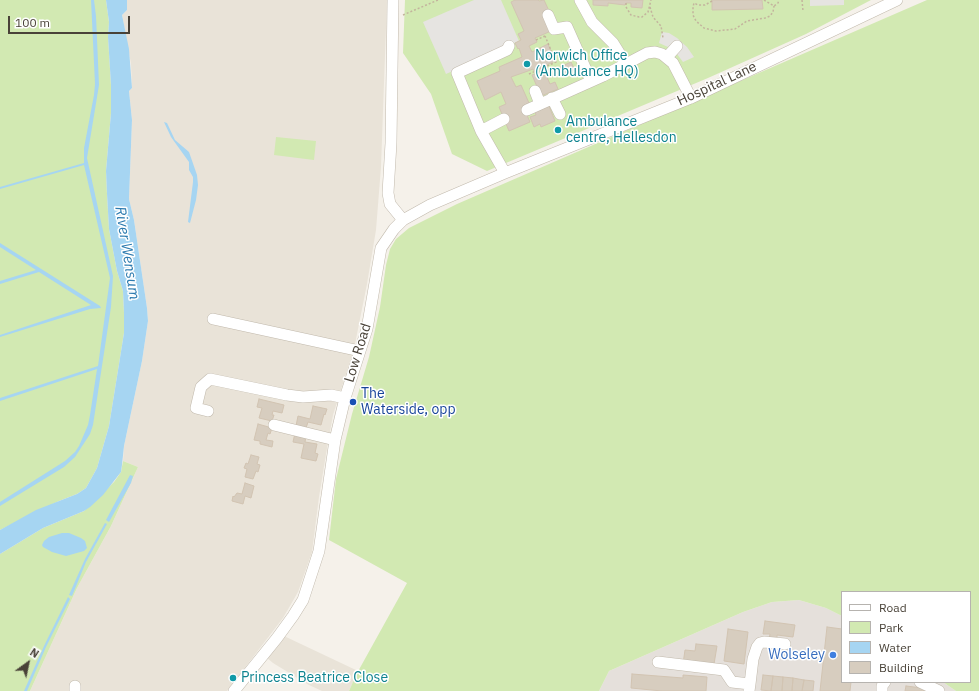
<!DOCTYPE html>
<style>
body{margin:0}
#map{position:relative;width:979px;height:691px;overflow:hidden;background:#f5f1ea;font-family:"IBM Plex Sans",sans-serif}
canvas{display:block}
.legend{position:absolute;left:841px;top:591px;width:130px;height:92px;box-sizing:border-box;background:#fff;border:1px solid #b6b3af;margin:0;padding:5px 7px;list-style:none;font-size:12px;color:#494238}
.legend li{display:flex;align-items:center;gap:8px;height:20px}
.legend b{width:20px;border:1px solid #b6b3af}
.north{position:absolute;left:8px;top:643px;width:40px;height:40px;-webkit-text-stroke:3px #fff;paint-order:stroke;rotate:33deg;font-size:11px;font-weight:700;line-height:16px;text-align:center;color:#494238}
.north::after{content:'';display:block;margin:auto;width:14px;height:18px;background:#494238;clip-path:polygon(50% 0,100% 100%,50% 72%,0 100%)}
.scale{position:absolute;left:8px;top:16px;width:122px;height:18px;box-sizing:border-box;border:2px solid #494238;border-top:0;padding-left:5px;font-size:12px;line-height:14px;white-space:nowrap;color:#494238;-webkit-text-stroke:3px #fff;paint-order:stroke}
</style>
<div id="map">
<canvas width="979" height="691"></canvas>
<ul class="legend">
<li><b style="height:5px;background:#fff"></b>Road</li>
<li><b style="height:11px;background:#d2e9b2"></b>Park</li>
<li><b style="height:11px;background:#a6d5f2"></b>Water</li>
<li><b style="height:11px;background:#d7cdbf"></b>Building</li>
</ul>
<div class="north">N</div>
<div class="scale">100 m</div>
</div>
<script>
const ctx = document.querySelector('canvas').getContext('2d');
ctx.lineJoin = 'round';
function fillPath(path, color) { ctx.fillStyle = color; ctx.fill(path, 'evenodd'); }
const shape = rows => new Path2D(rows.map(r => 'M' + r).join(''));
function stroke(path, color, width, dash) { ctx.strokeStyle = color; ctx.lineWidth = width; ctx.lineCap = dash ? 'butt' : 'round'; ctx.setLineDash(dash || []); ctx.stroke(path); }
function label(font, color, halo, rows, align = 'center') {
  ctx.font = font + ' "IBM Plex Sans",sans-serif'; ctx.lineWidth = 3; ctx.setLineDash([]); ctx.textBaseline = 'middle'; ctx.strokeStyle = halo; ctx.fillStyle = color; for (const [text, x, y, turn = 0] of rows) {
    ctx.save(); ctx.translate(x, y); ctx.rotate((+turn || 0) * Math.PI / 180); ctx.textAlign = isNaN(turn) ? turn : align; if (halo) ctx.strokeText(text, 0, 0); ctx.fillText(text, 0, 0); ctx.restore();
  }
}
fillPath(shape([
 [127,0,387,0,381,167,376,230,367,284,354,349,333,415,327,448,319,497,312,552,298,592,283,618,227,691,30,691,77,588,111,526,138,467,123,461,124,446,142,361,148,321,147,308,134,220,129,199,132,120,129,91,132,88,131,64,122,15,127,10],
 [284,636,358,671,349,691,322,691,309,685,273,663,266,657]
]), '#e9e3d8');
fillPath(shape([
 [799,600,826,608,842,616,842,682,943,682,956,691,599,691,609,671,743,612,772,602]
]), '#e5e0db');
fillPath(shape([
 [0,0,106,0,109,22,108,37,111,85,111,113,106,171,107,194,109,229,117,271,123,291,124,313,124,333,109,426,97,468,86,488,77,494,59,501,0,530],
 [405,0,871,0,806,34,708,78,487,171,452,154,431,94,403,53],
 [927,0,979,0,979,691,956,691,943,682,970,682,970,592,842,592,842,616,826,608,799,600,772,602,743,612,609,671,599,691,349,691,356,675,407,583,329,540,336,479,352,414,369,357,380,307,386,265,390,249,396,239,409,228,457,204],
 [276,137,316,141,314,160,274,155],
 [123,461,138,467,111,526,77,588,30,691,0,691,0,554,43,528,84,511,114,482,121,472]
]), '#d2e9b2');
fillPath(shape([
 [474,0,501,0,519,41,446,74,423,22],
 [810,0,844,0,844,5,810,6],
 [662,32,669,33,677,38,687,47,694,57,683,62,677,54,668,47,659,43]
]), '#e6e4e1');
fillPath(shape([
 [91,0,94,0,96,16,99,85,87,158,113,276,111,307,93,425,90,434,75,457,64,467,0,506,0,502,65,461,75,452,79,446,88,425,90,415,97,369,0,401,0,398,98,366,110,278,84,165,0,189,0,187,84,163,84,148,94,95,95,84],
 [106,0,127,0,127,10,122,15,129,49,132,88,129,91,132,120,129,199,134,220,147,308,148,321,142,361,124,446,122,465,121,472,103,495,90,507,84,511,43,528,0,554,0,530,36,510,77,494,86,488,97,468,109,426,124,333,124,313,123,291,117,271,109,229,107,194,106,171,111,113,111,85,108,37,109,22],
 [164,122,167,123,175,140,189,152,197,175,198,185,196,200,190,223,188,222,193,182,193,177,189,170,189,162,171,137],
 [0,243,100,306,101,308,90,309,0,337,0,335,91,305,39,272,0,284,0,281,36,270,0,247],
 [130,475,133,476,131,483,109,522,106,520],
 [105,523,107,524,86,562,72,596,69,595,85,559],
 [62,533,69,533,81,538,85,541,87,548,84,551,66,556,52,552,43,547,42,545,44,541,49,537],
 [68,597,70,599,46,647,27,691,24,691,44,646]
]), '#a6d5f2');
const building = shape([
 [515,0,538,0,539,1,544,0,550,13,551,31,535,38,537,42,529,46,532,52,548,44,555,61,534,71,533,69,528,71,511,77,516,87,521,85,529,103,523,106,530,122,509,131,499,107,506,104,501,92,485,100,477,81,500,71,499,67,522,57,519,48,518,49,515,43,521,40,518,34,524,31,511,2,515,0],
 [593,0,643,0,642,8,631,7,631,3,626,3,625,5,608,3,608,6,593,5,593,0],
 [712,0,762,0,763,9,712,10,712,0],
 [571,62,575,70,563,74,560,67,571,62],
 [544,70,550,84,555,82,558,89,541,96,532,75,544,70],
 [549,106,555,121,541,127,540,124,534,127,530,117,536,115,535,112,549,106],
 [259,399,284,405,282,413,273,411,272,415,274,415,272,421,259,418,262,408,257,407,259,399],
 [313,406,327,409,325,415,324,414,321,425,308,422,306,428,296,426,298,416,310,419,313,406],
 [258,424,272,428,270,434,268,433,266,440,273,441,272,447,260,444,260,441,254,440,258,424],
 [295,433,306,436,305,442,317,444,315,453,318,454,316,461,301,458,304,444,293,442,295,433],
 [251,455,259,457,257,464,260,465,258,472,256,471,253,479,245,477,247,469,244,468,246,463,248,464,251,455],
 [245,483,254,486,251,498,245,496,243,504,232,501,233,496,234,497,237,493,242,494,245,483],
 [765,621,795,625,793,637,777,635,777,641,769,640,770,634,763,634,765,621],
 [827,627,842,629,842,682,851,682,850,691,820,691,827,627],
 [728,629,748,632,744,664,724,661,728,629],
 [696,644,717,646,714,664,683,664,685,650,695,651,696,644],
 [632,674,683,678,683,675,707,677,706,691,662,691,631,688,632,674],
 [763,675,773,676,771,691,761,690,763,675],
 [773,676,783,677,782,691,771,691,773,676],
 [783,677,793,678,792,691,782,691,783,677],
 [793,678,804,680,802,691,792,691,793,678],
 [804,680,814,681,813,691,802,691,804,680],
 [906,686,922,688,926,691,905,691,906,686]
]);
fillPath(building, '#d7cdbf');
stroke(building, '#d2c4b2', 1);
const minor = shape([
 [393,0,391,143,388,193,390,204,403,220],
 [580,0,592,22,613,43,626,64,647,53,655,52,662,54,673,63,691,98],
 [548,15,554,29,567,27,591,81],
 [667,57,677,46],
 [535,91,540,104],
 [552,98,560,114],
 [527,110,603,76,626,64],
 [481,131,504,119],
 [505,173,481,131,457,73,507,50,509,46],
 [213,319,360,351],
 [208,411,196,408,201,387,210,379,287,395,303,397,331,395,345,398],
 [274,425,335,440],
 [658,662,724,670,732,682,750,684,749,691],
 [920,682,939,691],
 [750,684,753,659,757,647,760,643,764,642,785,644],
 [75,691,75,686],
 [234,691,277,638,293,616,303,600,319,551,335,440,345,398,367,329,381,248,394,229,403,220,430,205,505,173,691,98,897,0],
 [882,691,882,686,885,682]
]);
stroke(minor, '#c1b9ac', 12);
stroke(shape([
 [764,0,774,6,778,3,779,0],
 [802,0,803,11],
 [712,1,705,5,698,5,694,3,693,7,693,15,696,21,704,28,716,31,735,29,747,21,765,18,770,16,773,12,774,6],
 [626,3,626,7,631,15,639,17,642,17,648,12,651,0],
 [650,7,653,17,661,26,663,38],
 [403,15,438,0],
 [536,40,545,36],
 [554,57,559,54],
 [529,74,556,62,545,36]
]), '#c3b49d', 1.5, [2, 2]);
stroke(minor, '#fff', 11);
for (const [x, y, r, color] of [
 [527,64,4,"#0f9aa8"],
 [558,130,4,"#0f9aa8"],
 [353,402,4,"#1a4fb4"],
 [833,655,4,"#3f7fe0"],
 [233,678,4,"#0f9aa8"]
]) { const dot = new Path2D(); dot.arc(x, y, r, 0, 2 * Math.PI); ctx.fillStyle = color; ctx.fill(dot); stroke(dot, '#fff', 1.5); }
label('14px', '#0d838f', '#fff', [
 ["Norwich Office",535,56],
 ["(Ambulance HQ)",535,72],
 ["Ambulance",566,122],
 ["centre, Hellesdon",566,138],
 ["Princess Beatrice Close",241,678]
], 'left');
label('14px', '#494238', '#fff', [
 ["Hospital Lane",717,84,-25],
 ["Low Road",358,353,-73]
]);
label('14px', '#164399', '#fff', [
 ["The",361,394],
 ["Waterside, opp",361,410]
], 'left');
label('14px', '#366cbe', '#fff', [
 ["Wolseley",825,655]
], 'right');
label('italic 15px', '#2d7baf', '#fff', [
 ["River Wensum",127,253,81]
]);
</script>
